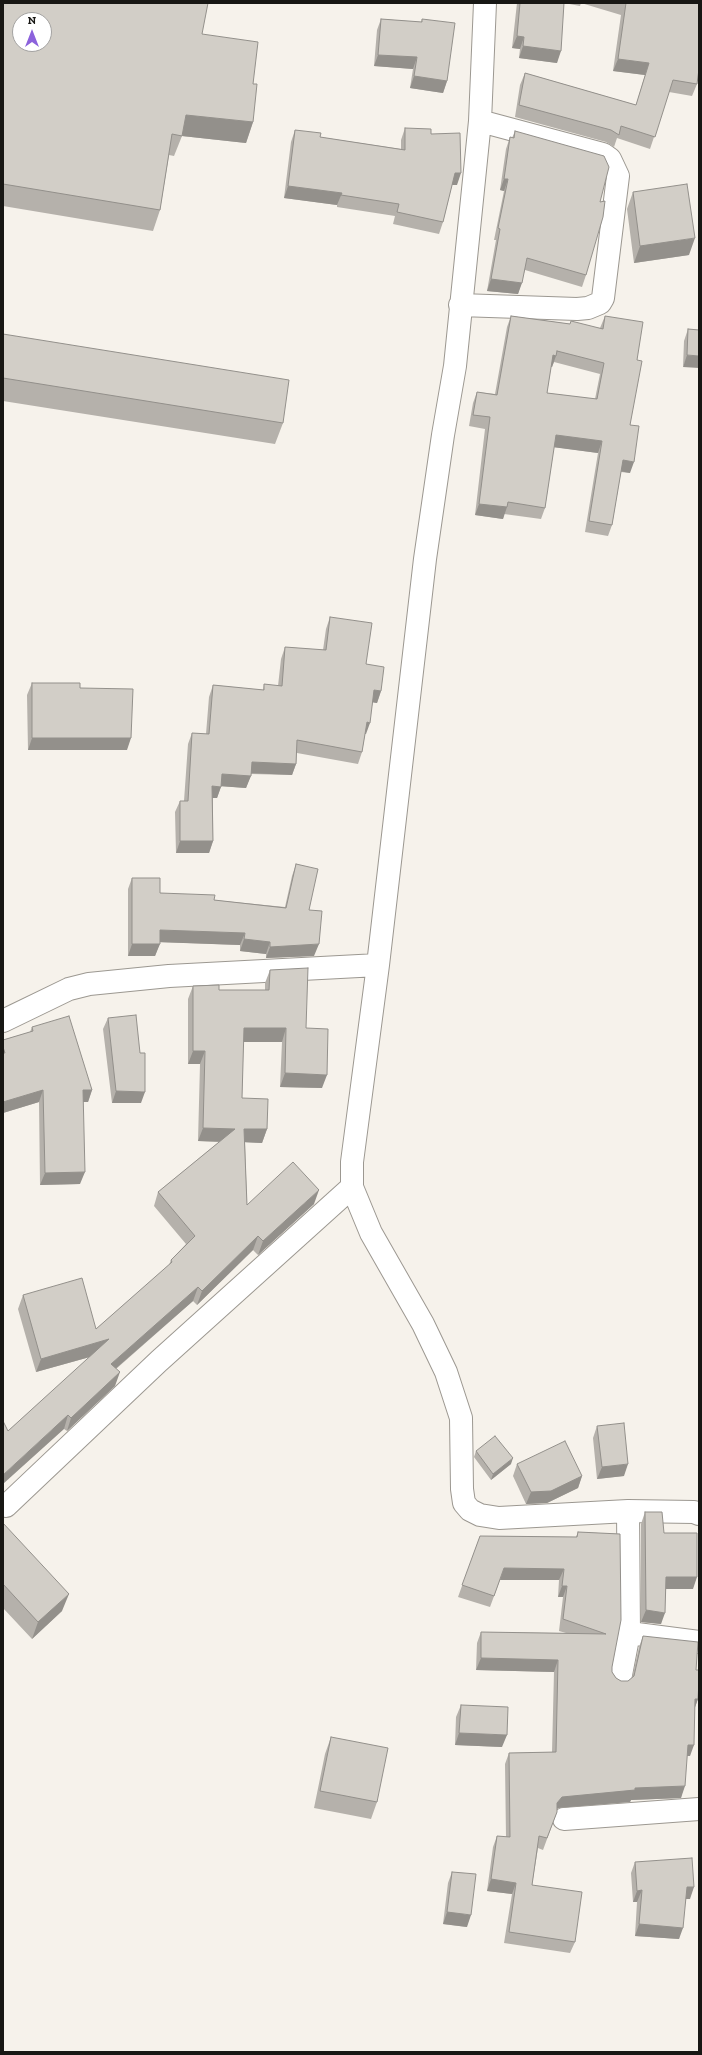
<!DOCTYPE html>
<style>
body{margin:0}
#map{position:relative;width:702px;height:2055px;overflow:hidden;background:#f6f2eb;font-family:"Zilla Slab",serif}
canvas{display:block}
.frame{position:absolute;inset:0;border:4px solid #181714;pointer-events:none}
.north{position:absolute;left:12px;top:12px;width:40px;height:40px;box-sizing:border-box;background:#fff;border:1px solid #a3a2a1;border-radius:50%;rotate:0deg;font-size:11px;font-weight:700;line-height:16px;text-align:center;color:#181714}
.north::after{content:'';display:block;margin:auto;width:14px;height:18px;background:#8c62dc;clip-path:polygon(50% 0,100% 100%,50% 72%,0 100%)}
</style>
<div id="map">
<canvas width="702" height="2055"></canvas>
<div class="frame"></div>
<div class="north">N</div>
</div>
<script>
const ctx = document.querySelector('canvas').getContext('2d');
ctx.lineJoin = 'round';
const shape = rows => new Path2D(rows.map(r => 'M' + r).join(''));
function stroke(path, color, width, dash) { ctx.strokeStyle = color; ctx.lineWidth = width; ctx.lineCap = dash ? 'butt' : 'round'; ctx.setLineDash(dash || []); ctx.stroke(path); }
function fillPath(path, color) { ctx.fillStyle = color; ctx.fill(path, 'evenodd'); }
const minor = shape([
 [485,3,480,121,455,366,443,435,425,559,378,965,352,1162,352,1187,371,1233,423,1324,446,1372,461,1418,462,1489,464,1503,470,1510,480,1515,499,1518,628,1511,694,1512,699,1514],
 [460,305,577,309,588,308,600,303,603,298,618,176,610,159,603,154,480,121],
 [3,1021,69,989,89,984,169,976,378,965],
 [6,1506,159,1361,352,1187],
 [629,1633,699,1642],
 [620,1680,629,1633,628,1511],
 [564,1819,699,1809]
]);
stroke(minor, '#9c9891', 24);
stroke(minor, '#fff', 22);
fillPath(shape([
 [3,3,202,34,253,84,253,122,246,143,182,136,174,156,169,155,160,210,153,231,3,206],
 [517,3,699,3,697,84,692,96,669,92,650,149,617,138,614,147,606,142,515,117,520,85,525,73,636,105,645,75,613,71,621,15,581,3,580,6,564,3,557,63,519,58,520,49,512,48],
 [381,19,421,22,422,19,447,81,443,93,410,88,413,69,374,66,377,30],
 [405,128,431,134,457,185,452,185,443,222,439,234,393,224,395,216,337,207,337,205,284,198,291,142,295,130,320,137,401,149,401,140],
 [515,131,600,202,586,275,582,287,525,270,518,294,487,291,496,240,494,240,504,191,500,190,506,149,510,137,512,138],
 [633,192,689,255,634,263,627,209],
 [511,316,600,328,605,316,637,360,630,425,630,473,621,472,612,525,608,536,585,532,598,453,554,447,545,508,541,519,504,514,503,519,475,515,485,429,469,426,473,403,477,392,495,394,507,327],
 [554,362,600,374,595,399,547,393,551,367,552,367],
 [688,329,699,330,683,367,684,341],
 [3,334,283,423,275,444,3,401],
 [330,617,366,664,381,691,377,703,373,702,365,734,362,752,358,764,297,753,296,764,292,775,251,774,246,788,221,786,217,798,213,798,213,841,209,853,176,853,175,812,180,801,184,801,188,744,192,733,206,734,209,697,213,685,263,690,264,684,278,686,281,659,285,647,323,650,326,629],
 [32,683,80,688,127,750,28,750,27,695],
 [296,864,309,910,314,956,266,958,266,954,240,951,240,945,160,942,155,956,128,956,128,889,132,878,160,893,214,900,285,907,292,876],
 [270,970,306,1028,322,1088,280,1087,282,1042,243,1042,242,1098,267,1129,262,1143,245,1142,247,1205,314,1204,258,1255,253,1250,197,1305,193,1301,116,1369,115,1386,67,1431,64,1429,8,1431,90,1357,36,1372,18,1309,23,1295,96,1329,169,1265,171,1260,186,1244,154,1206,158,1192,219,1142,198,1141,200,1064,188,1064,188,999,193,986,219,990,265,990,265,983],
 [108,1018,140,1053,141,1103,112,1103,103,1029],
 [32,1027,92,1090,88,1102,83,1102,80,1184,40,1185,39,1102,3,1113,3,1040,30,1032],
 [597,1426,624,1476,597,1479,593,1438],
 [476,1451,511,1464,491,1480,474,1457],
 [517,1464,582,1476,578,1488,547,1503,526,1504,513,1476],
 [645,1512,664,1533,693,1589,666,1589,661,1624,641,1622,641,1524],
 [3,1523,62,1611,32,1639,3,1608],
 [578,1532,620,1534,612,1667,612,1672,616,1678,621,1681,628,1681,632,1678,639,1647,643,1636,696,1670,698,1699,695,1707,690,1756,687,1756,681,1798,631,1800,630,1802,558,1808,557,1809,557,1812,543,1850,538,1848,532,1885,575,1942,570,1953,504,1943,512,1894,487,1891,493,1847,497,1836,506,1837,505,1764,509,1753,552,1752,554,1672,476,1670,477,1643,481,1632,566,1633,559,1631,563,1597,558,1597,559,1580,500,1580,490,1607,458,1597,480,1536,576,1537],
 [461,1705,502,1747,455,1745,456,1717],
 [331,1737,377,1802,371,1819,314,1808,325,1754],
 [635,1862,690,1899,686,1899,679,1939,635,1936,637,1902,633,1902,631,1873],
 [452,1872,467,1927,443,1924,448,1883]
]), '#b5b1ab');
fillPath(shape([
 [517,36,524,37,520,49,512,48],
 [523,46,561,51,557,63,519,58],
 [378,55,417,57,413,69,374,66],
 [618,59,649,63,645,75,613,71],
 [414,76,447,81,443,93,410,88],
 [186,115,253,122,246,143,182,136],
 [455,173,461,173,457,185,450,185],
 [504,179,508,179,504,191,500,190],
 [288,186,342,193,337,205,284,198],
 [695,238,689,255,634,263,640,246],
 [491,279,522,283,518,294,487,291],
 [553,355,556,356,552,367,549,367],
 [687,355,699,356,699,368,683,367],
 [556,435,602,441,598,453,552,447],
 [623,460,634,462,630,473,619,471],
 [479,504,507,507,503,519,475,515],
 [374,690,381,691,377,703,370,702],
 [367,722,370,723,366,734,363,734],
 [32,738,131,738,127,750,28,750],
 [252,762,296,764,292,775,248,773],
 [222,774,251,776,246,788,218,786],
 [212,786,221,787,217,798,208,798],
 [180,841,213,841,209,853,176,853],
 [160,930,245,933,240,945,155,942],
 [244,939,270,942,266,954,240,951],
 [132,944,160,944,155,956,128,956],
 [319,944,314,956,266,958,270,947],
 [244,1028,286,1028,282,1042,239,1042],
 [193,1051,205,1051,200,1064,188,1064],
 [285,1073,327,1075,322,1088,280,1087],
 [43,1090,39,1102,3,1113,3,1102],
 [83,1090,92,1090,88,1102,79,1102],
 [116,1091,145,1092,141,1103,112,1103],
 [203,1128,235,1129,230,1142,198,1141],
 [244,1129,267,1129,262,1143,239,1142],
 [85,1172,80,1184,40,1185,45,1173],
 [319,1190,314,1204,258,1255,263,1241],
 [258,1236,253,1250,197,1305,202,1291],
 [198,1287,193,1301,106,1377,111,1364],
 [109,1339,104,1353,36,1372,41,1359],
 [120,1372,115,1386,67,1431,71,1418],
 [68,1415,64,1429,3,1484,3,1475],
 [513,1458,511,1464,491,1480,493,1474],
 [628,1464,624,1476,597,1479,602,1467],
 [582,1476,578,1488,547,1503,526,1504,531,1492],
 [504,1568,564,1569,559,1580,500,1580],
 [666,1577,697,1577,693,1589,661,1589],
 [562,1586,567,1586,563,1597,558,1597],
 [69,1594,62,1611,32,1639,38,1622],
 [646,1610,665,1613,661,1624,641,1622],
 [481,1658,558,1660,554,1672,476,1670],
 [695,1699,698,1699,694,1710],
 [459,1733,507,1735,502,1747,455,1745],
 [688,1745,694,1745,690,1756,683,1756],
 [685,1786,681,1798,631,1800,630,1802,558,1808,553,1814,557,1803,562,1797,635,1788],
 [491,1879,516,1883,512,1894,487,1891],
 [687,1887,694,1887,690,1899,682,1899],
 [642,1890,637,1902,633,1902,637,1891],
 [447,1912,471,1915,467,1927,443,1924],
 [639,1924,683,1928,679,1939,635,1936]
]), '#93908b');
const building = shape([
 [3,3,208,3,202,34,258,42,253,84,257,84,253,122,186,115,182,136,172,134,160,210,3,184,3,3],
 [20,20,44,20,44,44,20,44,20,20],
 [520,3,564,3,561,51,523,46,524,37,517,36,520,3],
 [625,3,699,3,699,69,697,84,673,80,655,137,621,126,619,135,611,130,519,105,525,73,636,105,649,63,618,59,626,3,625,3],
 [381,19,422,22,422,19,455,23,447,81,414,76,417,57,378,55,381,19],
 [405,128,431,129,431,134,460,133,461,173,455,173,443,222,397,212,399,204,341,195,342,193,288,186,295,130,321,133,320,137,405,150,405,128],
 [515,131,604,156,609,167,600,202,605,201,603,217,586,275,527,258,522,283,491,279,500,229,498,228,508,179,504,179,510,137,514,138,515,131],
 [687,184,695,238,640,246,633,192,687,184],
 [511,316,570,324,571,321,603,329,605,316,643,322,637,360,642,361,630,425,639,426,634,462,623,460,612,525,589,521,602,441,556,435,545,508,508,502,507,507,479,504,490,417,473,415,477,392,497,395,511,316],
 [557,351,604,363,597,399,547,393,553,355,556,356,557,351],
 [688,329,699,330,699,356,687,355,688,329],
 [3,334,289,380,283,423,3,378,3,334],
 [330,617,372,623,366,664,384,667,381,691,374,690,370,723,367,722,362,752,297,740,296,764,252,762,251,776,222,774,221,787,212,786,213,841,180,841,180,801,188,801,192,733,209,734,213,685,264,690,264,684,282,686,285,647,326,650,330,617],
 [32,683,80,683,80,688,133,689,131,738,32,738,32,683],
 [296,864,318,869,309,910,322,911,319,944,270,947,270,942,244,939,245,933,160,930,160,944,132,944,132,878,160,878,160,893,215,895,214,900,286,908,296,864],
 [308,968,306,1028,328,1029,327,1075,285,1073,286,1028,244,1028,242,1098,268,1099,267,1129,244,1129,247,1205,293,1162,319,1190,263,1241,258,1236,202,1291,198,1287,111,1364,120,1372,71,1418,68,1415,3,1475,3,1421,8,1431,109,1339,41,1359,23,1295,82,1278,96,1329,172,1262,171,1260,195,1236,158,1192,235,1129,203,1128,205,1051,193,1051,193,986,219,985,219,990,269,990,270,970,308,968],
 [136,1015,140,1053,145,1053,145,1092,116,1091,108,1018,136,1015],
 [69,1016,92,1090,83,1090,85,1172,45,1173,43,1090,3,1102,3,1053,5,1053,3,1047,3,1040,33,1031,32,1027,69,1016],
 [624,1423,628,1464,602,1467,597,1426,624,1423],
 [495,1436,513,1458,493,1474,476,1451,495,1436],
 [565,1441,582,1476,551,1491,531,1492,517,1464,565,1441],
 [645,1512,662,1512,664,1533,697,1533,697,1577,666,1577,665,1613,646,1610,645,1512],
 [3,1523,69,1594,38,1622,3,1584,3,1523],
 [578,1532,620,1534,621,1620,612,1667,612,1672,616,1678,621,1681,628,1681,634,1676,643,1636,698,1642,696,1670,699,1670,699,1682,698,1699,695,1699,694,1745,688,1745,685,1786,635,1788,635,1790,562,1797,557,1803,557,1812,547,1838,539,1836,532,1885,582,1892,575,1942,509,1932,516,1883,491,1879,497,1836,510,1837,509,1753,556,1752,558,1660,481,1658,481,1632,606,1634,563,1619,567,1586,562,1586,564,1569,504,1568,494,1596,462,1585,480,1536,577,1537,578,1532],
 [461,1705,508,1707,507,1735,459,1733,461,1705],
 [331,1737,388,1748,377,1802,320,1791,331,1737],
 [692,1858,694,1887,687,1887,683,1928,639,1924,642,1890,637,1891,635,1862,692,1858],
 [452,1872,476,1874,471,1915,447,1912,452,1872]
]);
fillPath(building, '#d2cec7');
stroke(building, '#93908b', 1);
</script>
